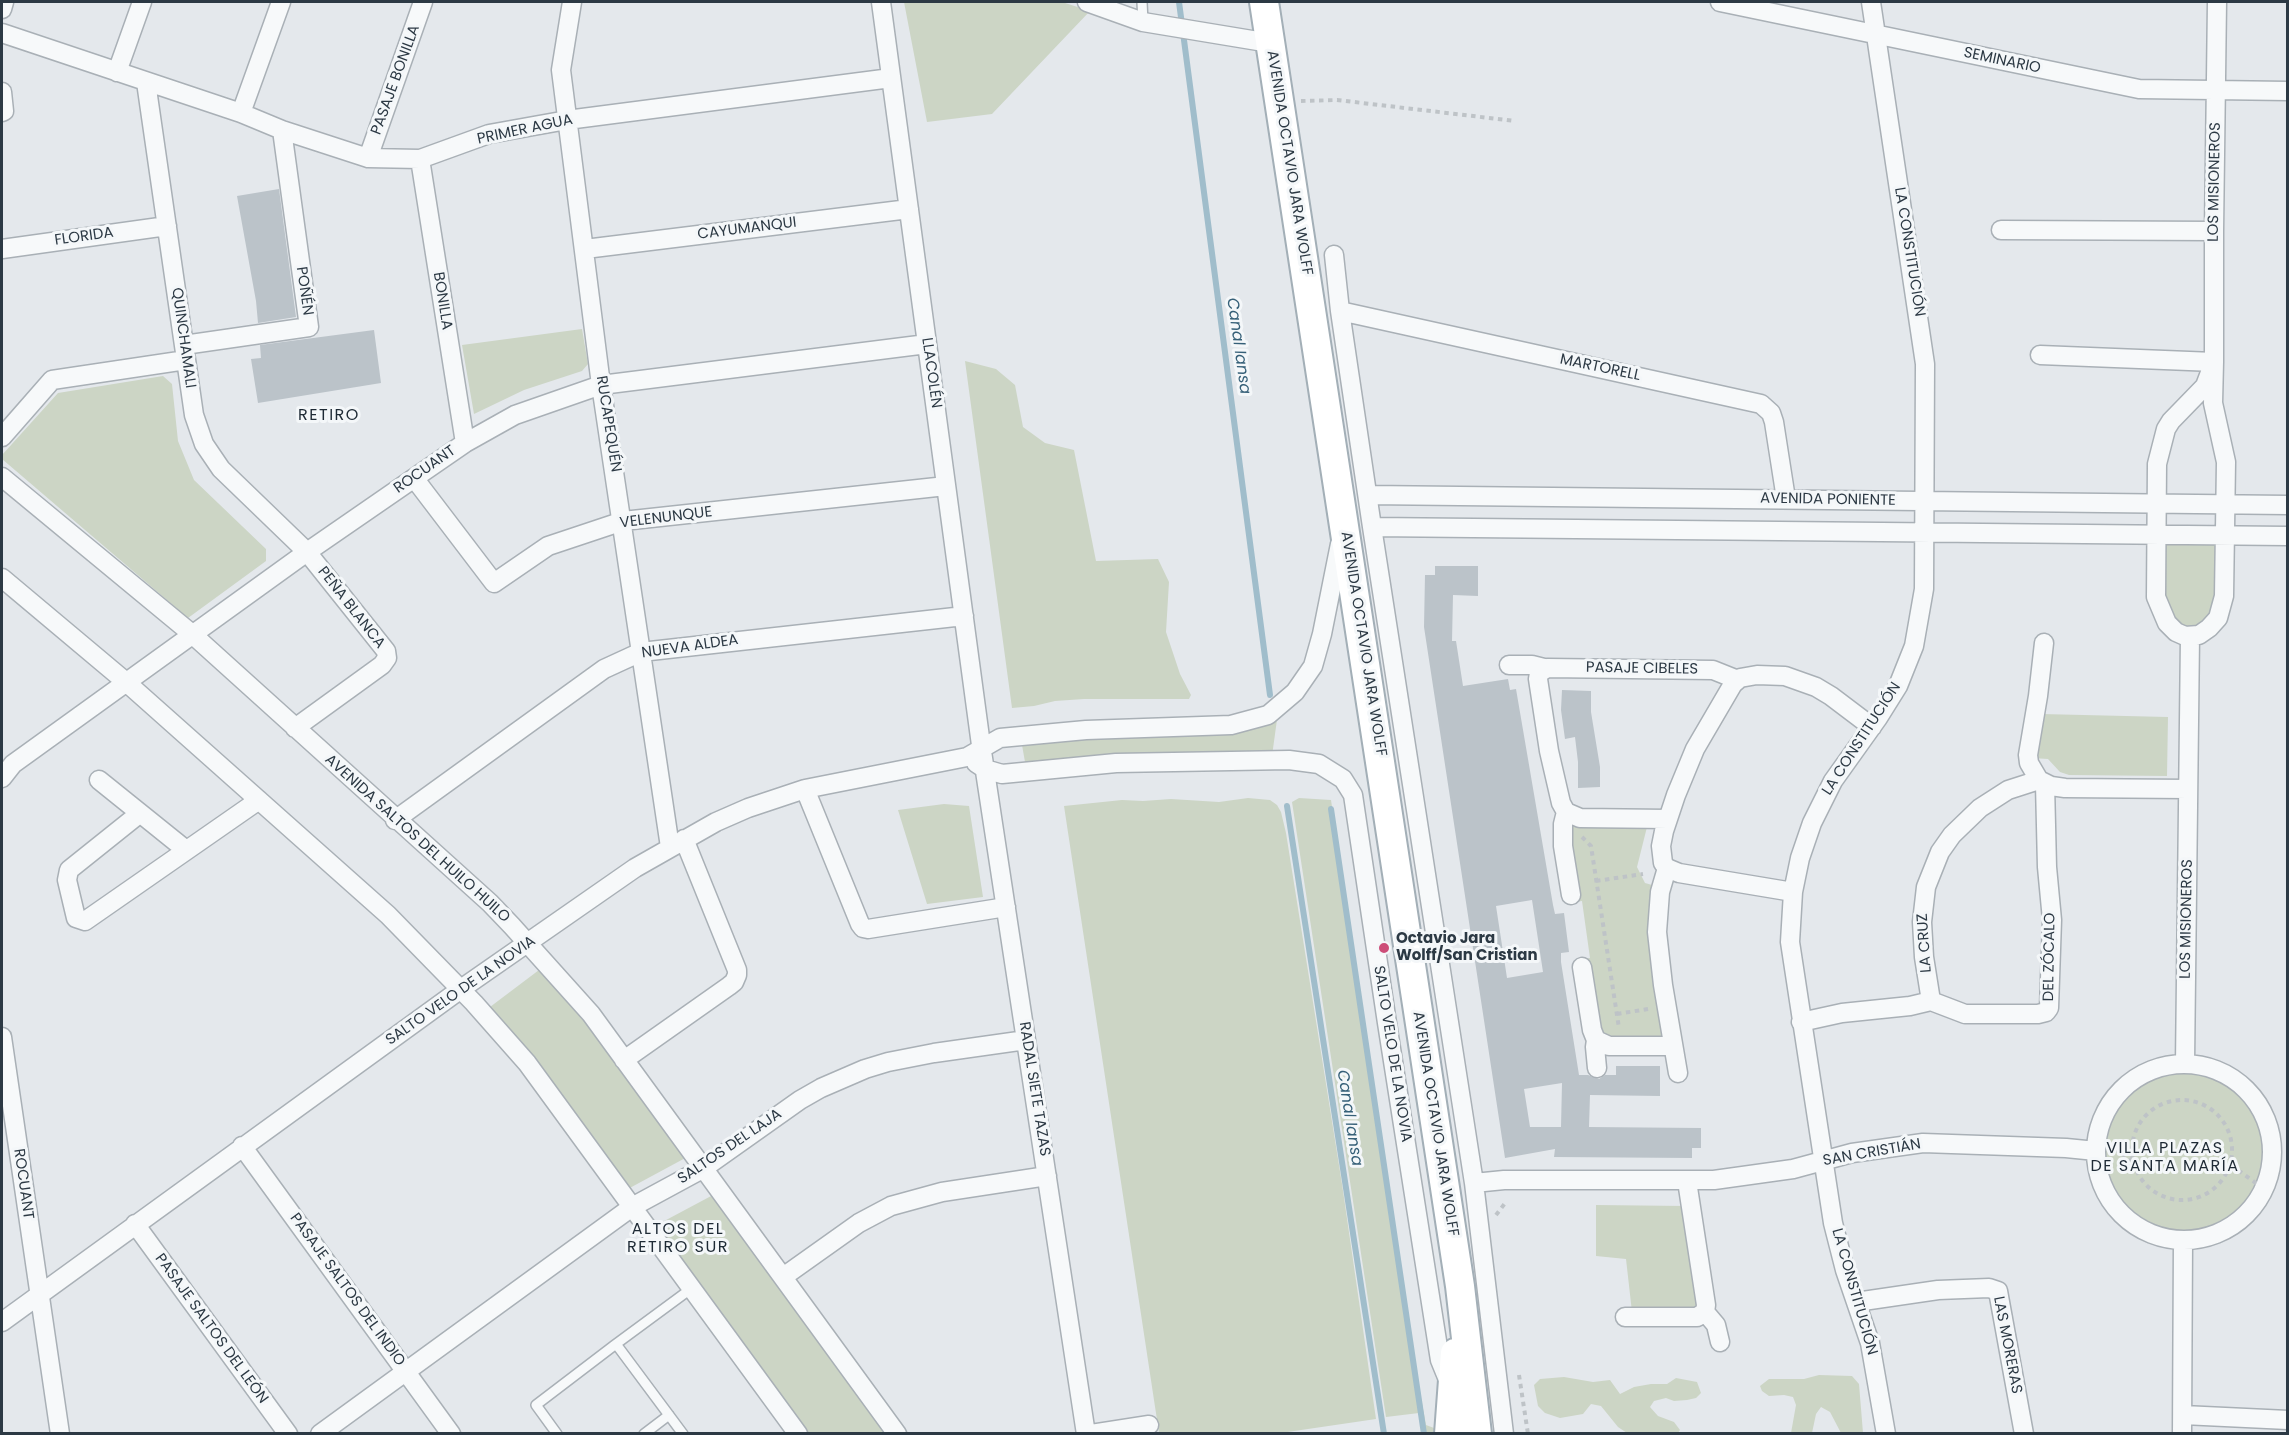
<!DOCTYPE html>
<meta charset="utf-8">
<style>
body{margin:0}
#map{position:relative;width:2289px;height:1435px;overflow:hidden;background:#e4e8ec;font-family:Poppins,sans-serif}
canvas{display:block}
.frame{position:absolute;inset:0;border:3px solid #2c3944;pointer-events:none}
</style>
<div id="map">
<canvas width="2289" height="1435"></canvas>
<div class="frame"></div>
</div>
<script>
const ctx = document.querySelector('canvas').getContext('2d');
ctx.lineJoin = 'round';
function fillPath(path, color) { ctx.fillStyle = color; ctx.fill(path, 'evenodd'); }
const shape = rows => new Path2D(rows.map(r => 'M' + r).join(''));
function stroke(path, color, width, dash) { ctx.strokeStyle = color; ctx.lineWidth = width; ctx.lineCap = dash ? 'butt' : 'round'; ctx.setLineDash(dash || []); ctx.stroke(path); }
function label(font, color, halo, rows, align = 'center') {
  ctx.font = font + ' Poppins,sans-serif'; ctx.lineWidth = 6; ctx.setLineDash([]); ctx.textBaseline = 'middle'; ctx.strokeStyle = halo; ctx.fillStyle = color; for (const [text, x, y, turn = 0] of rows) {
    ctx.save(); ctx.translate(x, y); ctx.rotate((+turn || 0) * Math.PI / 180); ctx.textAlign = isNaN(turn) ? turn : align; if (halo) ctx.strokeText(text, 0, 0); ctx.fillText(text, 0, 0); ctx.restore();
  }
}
fillPath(shape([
 [904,2,1062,2,1090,11,992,114,927,122],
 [582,329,588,364,582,371,524,390,474,414,462,345],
 [965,361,996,369,1015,385,1023,427,1045,443,1074,450,1096,561,1158,559,1169,582,1166,632,1180,674,1191,695,1189,699,1084,699,1055,701,1034,706,1012,708],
 [163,376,172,384,178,441,194,480,266,549,266,561,188,618,2,459,2,455,58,393],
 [2160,544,2221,545,2215,617,2190,633,2166,616],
 [1279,705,1272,756,1038,765,1025,762,1022,745,1036,738,1206,731],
 [2041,714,2168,717,2167,776,2069,775,2060,772,2048,759,2032,758],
 [1248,798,1270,800,1277,805,1281,812,1286,833,1342,1184,1376,1419,1274,1434,1159,1433,1064,806,1122,800,1143,801,1171,799,1219,802],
 [1299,798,1331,800,1412,1347,1426,1425,1434,1428,1433,1433,1422,1433,1419,1413,1386,1417,1292,802],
 [944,804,969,806,983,897,927,904,898,810],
 [1568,816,1648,823,1637,867,1645,883,1659,887,1670,1040,1601,1037,1583,959,1590,958,1582,901,1575,902],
 [543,967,579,1006,689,1156,626,1190,486,1010],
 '2102 1152a82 82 0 1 1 164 0a82 82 0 1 1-164 0Z',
 [713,1195,888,1433,802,1433,653,1227],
 [1596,1205,1686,1206,1699,1308,1632,1312,1626,1259,1596,1256],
 [1819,1375,1852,1376,1859,1384,1863,1433,1841,1433,1830,1412,1821,1407,1816,1414,1812,1433,1791,1433,1796,1405,1793,1397,1784,1395,1769,1396,1762,1391,1760,1386,1769,1379,1804,1379],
 [1564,1377,1593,1382,1610,1380,1620,1394,1634,1387,1651,1384,1667,1384,1676,1378,1697,1382,1701,1393,1696,1398,1687,1400,1674,1401,1666,1398,1654,1401,1650,1407,1658,1416,1674,1422,1680,1430,1678,1433,1627,1433,1618,1427,1601,1406,1591,1404,1583,1414,1560,1418,1545,1413,1538,1406,1534,1385,1540,1379]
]), '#ccd5c5');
stroke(shape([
 [1179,2,1270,695],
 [1287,806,1384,1434],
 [1331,809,1424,1434]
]), '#a0bdcb', 6);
fillPath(shape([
 [279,189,296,317,258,323,256,301,237,196],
 [374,330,381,383,258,403,251,359,261,358,260,345],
 [1435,566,1478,566,1478,596,1453,595,1452,641,1456,641,1463,686,1508,679,1510,690,1516,689,1553,905,1555,914,1564,913,1569,952,1561,953,1561,962,1579,1075,1588,1075,1599,1079,1605,1075,1616,1075,1616,1066,1660,1066,1660,1096,1590,1095,1589,1127,1701,1128,1701,1148,1692,1148,1692,1158,1554,1157,1555,1149,1505,1158,1424,627,1425,575,1435,575],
 [1532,900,1543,972,1507,978,1496,906],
 [1562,1083,1561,1127,1530,1127,1524,1089],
 [1562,690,1591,691,1591,712,1600,767,1600,787,1578,788,1578,762,1575,737,1565,739,1561,710]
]), '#bbc3c9');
const lane = shape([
 [1142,2,1143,22],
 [557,1434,536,1405,616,1344],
 [644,1434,669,1415],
 [683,1434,616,1344,692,1288]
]);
const street = shape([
 [572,2,561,70,601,385,670,847],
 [881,2,981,745,1086,1434],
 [1087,2,1143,22,1270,43],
 [1720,2,2139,89,2288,91],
 [1871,2,1925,364,1924,589,1914,646,1898,686,1878,718,1833,781,1812,823,1800,858,1793,892,1790,942,1833,1223,1845,1270,1870,1343,1886,1434],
 [2,9,4,2],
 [2,33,241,113,282,130,368,158,420,159,489,134,567,120,891,78],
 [117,72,142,2],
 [146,82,194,415,204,444,221,469,307,552,386,651,387,658,382,665,295,728],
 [2,92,4,111,2,112],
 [241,113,281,2],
 [368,158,423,2],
 [420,159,465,443],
 [2001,230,2214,231],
 [2,249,167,226],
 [585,249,909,209],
 [1334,255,1340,311,1372,527,1474,1183,1504,1434],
 [1340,311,1761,404,1771,413,1774,422,1786,499],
 [184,345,309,327,282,130],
 [2040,355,2214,362],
 [2214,362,2205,386,2171,421,2166,429,2157,464,2156,597,2167,623,2176,632,2185,636,2199,635,2209,628,2218,618,2224,596,2226,462,2213,403,2214,362,2214,231,2217,2],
 [2,437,52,380,186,360],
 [2,477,192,634,490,903,512,926,591,1014,897,1434],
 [414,478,494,583,548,546,623,521,946,486],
 [1368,495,2288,505],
 [1372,527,2288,536],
 [2,578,126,682,388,915,474,1003,527,1063,798,1434],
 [2044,643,2038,696,2028,755,2029,763,2039,780,2051,786,2065,788,2188,789],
 [1509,665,1532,665,1544,668],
 [976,763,985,769,1002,774,1116,763,1289,760,1319,764,1343,779,1353,795,1387,1023,1440,1360,1449,1382],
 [2,778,13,764,307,552,465,443,515,415,601,385,927,344],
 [99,780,186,850],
 [805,789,860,924,863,928,868,929,1006,907],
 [1566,812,1563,824,1563,846,1571,895],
 [139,814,69,870,67,880,76,918,85,921,259,800],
 [1668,819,1580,818,1566,812,1561,803,1549,751,1538,679,1539,673,1547,668,1713,670,1738,680],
 [395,820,604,669,641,652,964,616],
 [1667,868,1660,892,1657,932,1663,985,1678,1073],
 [1793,892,1679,873,1667,868,1663,863,1661,846,1664,831,1676,795,1695,749,1733,684,1740,678,1757,675,1785,676,1816,687,1831,696,1872,727],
 [1582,967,1592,1030,1596,1040,1609,1046,1673,1046],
 [1931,1001,1965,1014,2038,1014,2046,1012,2049,1008,2052,920,2047,867,2045,784],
 [1931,1001,1924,957,1922,922,1926,887,1940,852,1952,835,1980,808,2008,790,2039,780],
 [1801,1022,1842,1013,1910,1006,1931,1001],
 [2,1037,60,1434],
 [1596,1040,1595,1047,1597,1068],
 [624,1060,729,986,734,982,737,975,737,970,684,839],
 [2185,1064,2190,636],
 '2096 1152a88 88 0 1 1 176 0a88 88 0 1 1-176 0Z',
 [242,1146,451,1434],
 [1474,1183,1504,1180,1714,1180,1793,1169,1852,1153,1923,1143,2066,1148,2096,1151],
 [135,1224,288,1434],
 [783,1277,859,1223,891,1206,942,1192,1047,1176],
 [1856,1302,1938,1290,1989,1288,1998,1291,2024,1434],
 [1705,1312,1716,1325,1720,1342],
 [1625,1317,1697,1317,1705,1312,1706,1305,1687,1181],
 [2,1322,461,989,635,868,716,822,748,808,805,789,967,757,1000,738,1086,730,1231,725,1268,715,1295,692,1313,666,1322,634,1340,544],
 [2183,1415,2288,1420],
 [320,1434,632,1207,704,1168,800,1100,821,1088,865,1069,888,1062,934,1053,1026,1040],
 [1091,1434,1149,1425],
 [2182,1434,2183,1240]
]);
const primary = shape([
 [1264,2,1460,1286,1477,1434],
 [1449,1434,1455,1353]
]);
stroke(lane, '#a9b0b6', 12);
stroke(street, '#a9b0b6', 21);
stroke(primary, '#a3afb7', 32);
stroke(shape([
 [1301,101,1337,100,1515,121],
 [1582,837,1591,846,1619,1028],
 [1596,881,1643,874],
 [1617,1014,1648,1009],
 '2132 1150a50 50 0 1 1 100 0a50 50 0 1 1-100 0Z',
 [2114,1149,2133,1161],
 [2231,1165,2264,1189],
 [1496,1215,1506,1202],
 [1519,1375,1528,1434]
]), '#bec3c7', 4, [4.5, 4.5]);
stroke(lane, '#f7f9fa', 9);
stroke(street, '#f7f9fa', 18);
stroke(primary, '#fff', 28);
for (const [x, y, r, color] of [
 [1384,948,6,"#cd4d78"]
]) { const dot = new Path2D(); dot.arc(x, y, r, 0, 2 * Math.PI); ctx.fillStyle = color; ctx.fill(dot); stroke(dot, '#f4f7f9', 2); }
label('15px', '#2c3944', '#f4f7f9', [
 ["SEMINARIO",2002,61,12],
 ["PASAJE BONILLA",396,80,-70],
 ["PRIMER AGUA",525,130,-12],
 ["AVENIDA OCTAVIO JARA WOLFF",1289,163,81],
 ["LOS MISIONEROS",2215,182,-89],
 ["CAYUMANQUI",747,229,-7],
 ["FLORIDA",84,237,-8],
 ["LA CONSTITUCIÓN",1909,252,81],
 ["POÑÉN",304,291,82],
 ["BONILLA",442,301,81],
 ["QUINCHAMALI",183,338,82],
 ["MARTORELL",1600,368,12],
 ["LLACOLÉN",931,373,82],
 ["RUCAPEQUÉN",608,424,81],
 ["ROCUANT",425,470,-35],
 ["AVENIDA PONIENTE",1828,500,1],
 ["VELENUNQUE",666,518,-7],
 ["PEÑA BLANCA",351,608,52],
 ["AVENIDA OCTAVIO JARA WOLFF",1363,644,81],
 ["NUEVA ALDEA",690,647,-8],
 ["PASAJE CIBELES",1642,669,1],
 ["LA CONSTITUCIÓN",1862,739,-57],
 ["AVENIDA SALTOS DEL HUILO HUILO",417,839,42],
 ["LOS MISIONEROS",2187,919,-89],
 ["LA CRUZ",1925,943,-94],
 ["DEL ZÓCALO",2050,957,-89],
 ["SALTO VELO DE LA NOVIA",461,991,-35],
 ["SALTO VELO DE LA NOVIA",1392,1054,81],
 ["RADAL SIETE TAZAS",1034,1089,81],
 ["AVENIDA OCTAVIO JARA WOLFF",1435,1124,81],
 ["SALTOS DEL LAJA",730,1147,-34],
 ["SAN CRISTIÁN",1872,1153,-10],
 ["ROCUANT",23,1184,82],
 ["PASAJE SALTOS DEL INDIO",347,1290,54],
 ["LA CONSTITUCIÓN",1854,1292,74],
 ["PASAJE SALTOS DEL LEÓN",211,1329,54],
 ["LAS MORERAS",2007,1345,79]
]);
label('bold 15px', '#2c3944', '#f4f7f9', [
 ["Octavio Jara",1396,939],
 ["Wolff/San Cristian",1396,956]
], 'left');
label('italic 16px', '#366078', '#f4f7f9', [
 ["Canal Iansa",1238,346,82],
 ["Canal Iansa",1349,1118,81]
]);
ctx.letterSpacing = '1.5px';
label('16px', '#1e2a35', '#f4f7f9', [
 ["RETIRO",329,416],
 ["VILLA PLAZAS",2165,1149],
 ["DE SANTA MARÍA",2165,1167],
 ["ALTOS DEL",678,1230],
 ["RETIRO SUR",678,1248]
]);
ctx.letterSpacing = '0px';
</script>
